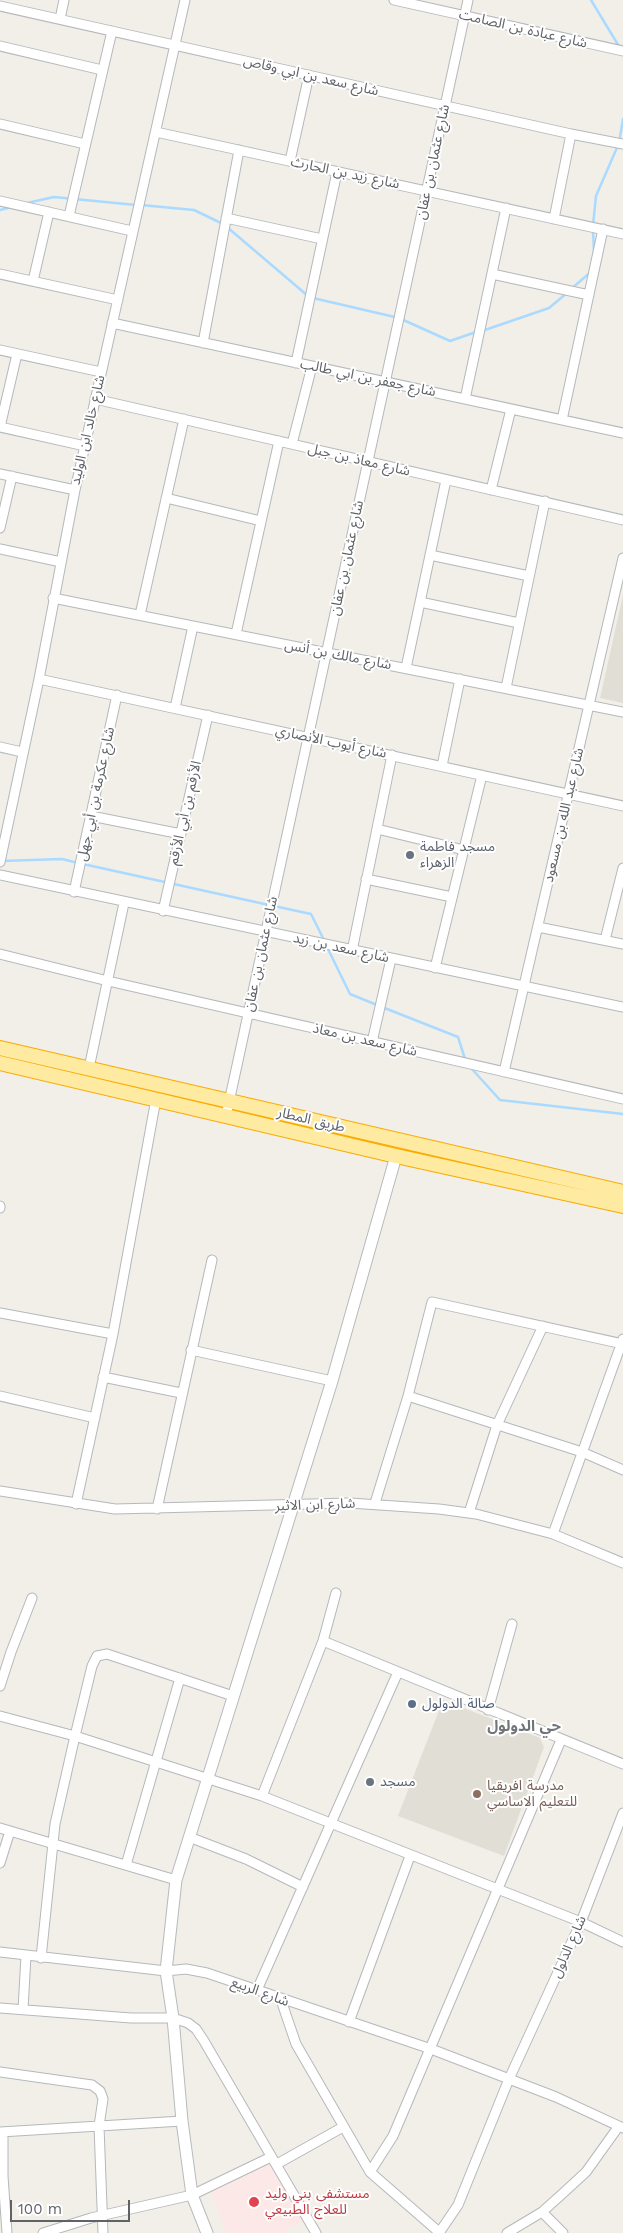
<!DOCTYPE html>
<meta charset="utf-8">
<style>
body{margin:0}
#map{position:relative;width:623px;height:2233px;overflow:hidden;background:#f1efe8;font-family:"Work Sans",sans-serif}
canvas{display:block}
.scale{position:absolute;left:10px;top:2200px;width:120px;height:22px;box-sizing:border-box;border:2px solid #5f6368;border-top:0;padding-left:6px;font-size:15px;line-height:18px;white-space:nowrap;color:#5f6368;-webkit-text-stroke:4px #fff;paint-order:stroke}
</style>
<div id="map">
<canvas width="623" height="2233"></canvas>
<div class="scale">100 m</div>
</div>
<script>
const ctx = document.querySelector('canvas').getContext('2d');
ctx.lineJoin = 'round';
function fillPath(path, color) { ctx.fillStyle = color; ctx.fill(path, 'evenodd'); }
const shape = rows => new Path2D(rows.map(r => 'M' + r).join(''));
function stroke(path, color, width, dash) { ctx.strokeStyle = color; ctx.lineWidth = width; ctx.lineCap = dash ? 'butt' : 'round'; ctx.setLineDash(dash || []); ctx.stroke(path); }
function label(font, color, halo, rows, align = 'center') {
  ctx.font = font + ' "Work Sans","Noto Sans Arabic",sans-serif'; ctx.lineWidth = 4; ctx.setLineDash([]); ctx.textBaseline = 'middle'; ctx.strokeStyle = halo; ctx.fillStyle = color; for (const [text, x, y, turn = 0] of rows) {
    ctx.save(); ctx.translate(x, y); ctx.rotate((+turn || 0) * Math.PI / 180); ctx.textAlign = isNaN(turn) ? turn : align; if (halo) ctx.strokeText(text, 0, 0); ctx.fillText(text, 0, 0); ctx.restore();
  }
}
fillPath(shape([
 [623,595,623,703,600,698],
 [443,1700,540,1738,544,1747,504,1856,398,1816]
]), '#e1ded6');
fillPath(shape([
 [270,2163,305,2220,286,2231,287,2233,226,2233,211,2192]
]), '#fce8e6');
stroke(shape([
 [591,0,620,48],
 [27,203,54,197,136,205],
 [141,205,194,210,223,224],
 [0,210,12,207],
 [593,225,596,196,619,143,623,119],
 [227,227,308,296],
 [593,230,594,252],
 [571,289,592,271],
 [313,298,399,318,450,341,476,332],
 [482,331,549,308,567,293],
 [1,861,62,859,78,863],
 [83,864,269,905],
 [274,906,311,914,324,940],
 [327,947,350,994,377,1005],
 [382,1007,458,1037,465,1059],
 [471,1068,500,1100,623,1114]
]), '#aadaff', 2.5);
const minor = shape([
 [394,0,623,51],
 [0,6,571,134,623,144],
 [60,19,64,0],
 [0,46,102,70],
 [0,124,85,144],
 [156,132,623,234],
 [290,161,309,75],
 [0,201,132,231],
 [69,216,112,31],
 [226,218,322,239],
 [554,219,571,134],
 [0,274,118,300],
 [492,274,589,295],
 [33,281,49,212],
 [112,323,623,433],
 [203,343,239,150],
 [0,350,101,372],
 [296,363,337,172],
 [95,399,623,520],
 [465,399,506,208],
 [562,420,603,229],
 [0,427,85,446],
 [0,427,17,354],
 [292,444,312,366],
 [0,474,75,490],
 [491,490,511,409],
 [166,498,261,521],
 [0,528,12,476],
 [0,549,61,562],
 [430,555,529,576],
 [53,598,623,712],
 [420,602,519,623],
 [140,615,184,419],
 [236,634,279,441],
 [406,668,446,480],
 [39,679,623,806],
 [506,688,545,501],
 [175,708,193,626],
 [0,747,22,752],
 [442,766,460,679],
 [91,816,181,834],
 [377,829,464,850],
 [0,862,39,679,75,490,185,0],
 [0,875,623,1007],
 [366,879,452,897],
 [74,892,117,695],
 [163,911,208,715],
 [538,927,623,944],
 [605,940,623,868],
 [352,951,392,755],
 [0,954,108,981,623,1099],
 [435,968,482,775],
 [372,1042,391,959],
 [89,1068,124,903],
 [504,1072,623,558],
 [226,1116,468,0],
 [0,1208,0,1206],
 [0,1313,113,1334],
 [191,1350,332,1381],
 [103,1377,181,1393],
 [0,1396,95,1418],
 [408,1396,582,1452,623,1470],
 [0,1491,115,1509,350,1503,439,1509,476,1514,553,1534,623,1563],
 [375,1503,408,1396,432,1302,623,1344],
 [76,1504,113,1334,156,1099],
 [157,1509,212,1260],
 [469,1513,497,1425,543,1326],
 [553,1534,623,1339],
 [323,1641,623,1764],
 [0,1686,11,1652,32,1598],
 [488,1710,512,1624],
 [0,1716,75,1736,262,1796,581,1922,623,1942],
 [262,1796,323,1641,336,1593],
 [0,1828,176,1880],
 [189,1837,246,1859,303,1887],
 [0,1863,10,1831],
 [126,1865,180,1678],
 [0,1952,166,1971,186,1969,207,1973,431,2049,556,2097,623,2128],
 [41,1958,55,1824,75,1736,92,1666,97,1656,107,1654,233,1696],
 [257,1990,398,1672],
 [281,2000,296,2044,370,2172,440,2233],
 [0,2008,131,2018,173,2018,188,2023,196,2029,204,2041,316,2233],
 [23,2009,26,1956],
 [349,2022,410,1856],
 [0,2072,92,2085,100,2091,103,2099,99,2126,103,2233],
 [0,2132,182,2121],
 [277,2164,343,2127],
 [370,2172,393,2136,561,1740],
 [0,2176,3,2176,3,2132],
 [3,2176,7,2233],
 [542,2212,563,2233],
 [43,2233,91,2218,192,2195,271,2157],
 [439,2233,458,2205,509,2079,581,1922,623,1813],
 [507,2233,542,2212,561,2195,586,2172,619,2126]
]);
const secondary = shape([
 [207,2233,192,2195,182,2121,173,2018,166,1971,176,1880,332,1381,396,1156]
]);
const trunk = shape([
 [0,1048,623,1192],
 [0,1063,396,1156,623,1206]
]);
stroke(minor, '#b5b8bc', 11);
stroke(secondary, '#b6babf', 13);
stroke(trunk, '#f9ab00', 16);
stroke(minor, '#fff', 9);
stroke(secondary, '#fff', 11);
stroke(trunk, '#feeaa1', 14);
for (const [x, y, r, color] of [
 [410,855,5,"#6b7280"],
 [412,1704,5,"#5c6f8a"],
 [370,1782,5,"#6b7280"],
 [477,1794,5,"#8d6e63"],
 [254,2202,6,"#e0444e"]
]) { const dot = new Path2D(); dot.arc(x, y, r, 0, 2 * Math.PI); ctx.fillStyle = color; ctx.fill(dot); stroke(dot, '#fff', 2); }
label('14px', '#5f6368', '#fff', [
 ["شارع عبادة بن الصامت",523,29,13],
 ["شارع سعد بن ابي وقاص",311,76,13],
 ["شارع عثمان بن عفان",433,162,-78],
 ["شارع زيد بن الحارث",345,173,12],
 ["شارع جعفر بن ابي طالب",368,378,12],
 ["شارع خالد ابن الوليد",88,430,-77],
 ["شارع معاذ بن جبل",359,460,13],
 ["شارع عثمان بن عفان",347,558,-78],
 ["شارع مالك بن أنس",338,655,11],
 ["شارع أيوب الأنصاري",331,742,12],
 ["شارع عكرمة بن أبي جهل",96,794,-78],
 ["الأرقم بن أبي الأرقم",185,813,-77],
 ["شارع عبد الله بن مسعود",564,815,-77],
 ["شارع سعد بن زيد",341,948,12],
 ["شارع عثمان بن عفان",261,954,-78],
 ["شارع سعد بن معاذ",365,1040,13],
 ["طريق المطار",311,1120,13],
 ["شارع ابن الاثير",315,1505,-2],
 ["شارع الدلول",569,1947,-66],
 ["شارع الربيع",260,1992,20]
]);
label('14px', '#5b616d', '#fff', [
 ["مسجد فاطمة",420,847],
 ["الزهراء",420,863],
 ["مسجد",380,1782]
], 'left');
label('14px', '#4e5e75', '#fff', [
 ["صالة الدولول",422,1704]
], 'left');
label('14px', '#785e54', '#fff', [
 ["مدرسة افريقيا",487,1786],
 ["للتعليم الاساسي",487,1802]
], 'left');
label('14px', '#be3a42', '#fff', [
 ["مستشفى بني وليد",265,2194],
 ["للعلاج الطبيعي",265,2210]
], 'left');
label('bold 15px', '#70757a', '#fff', [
 ["حي الدولول",524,1727]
]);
</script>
